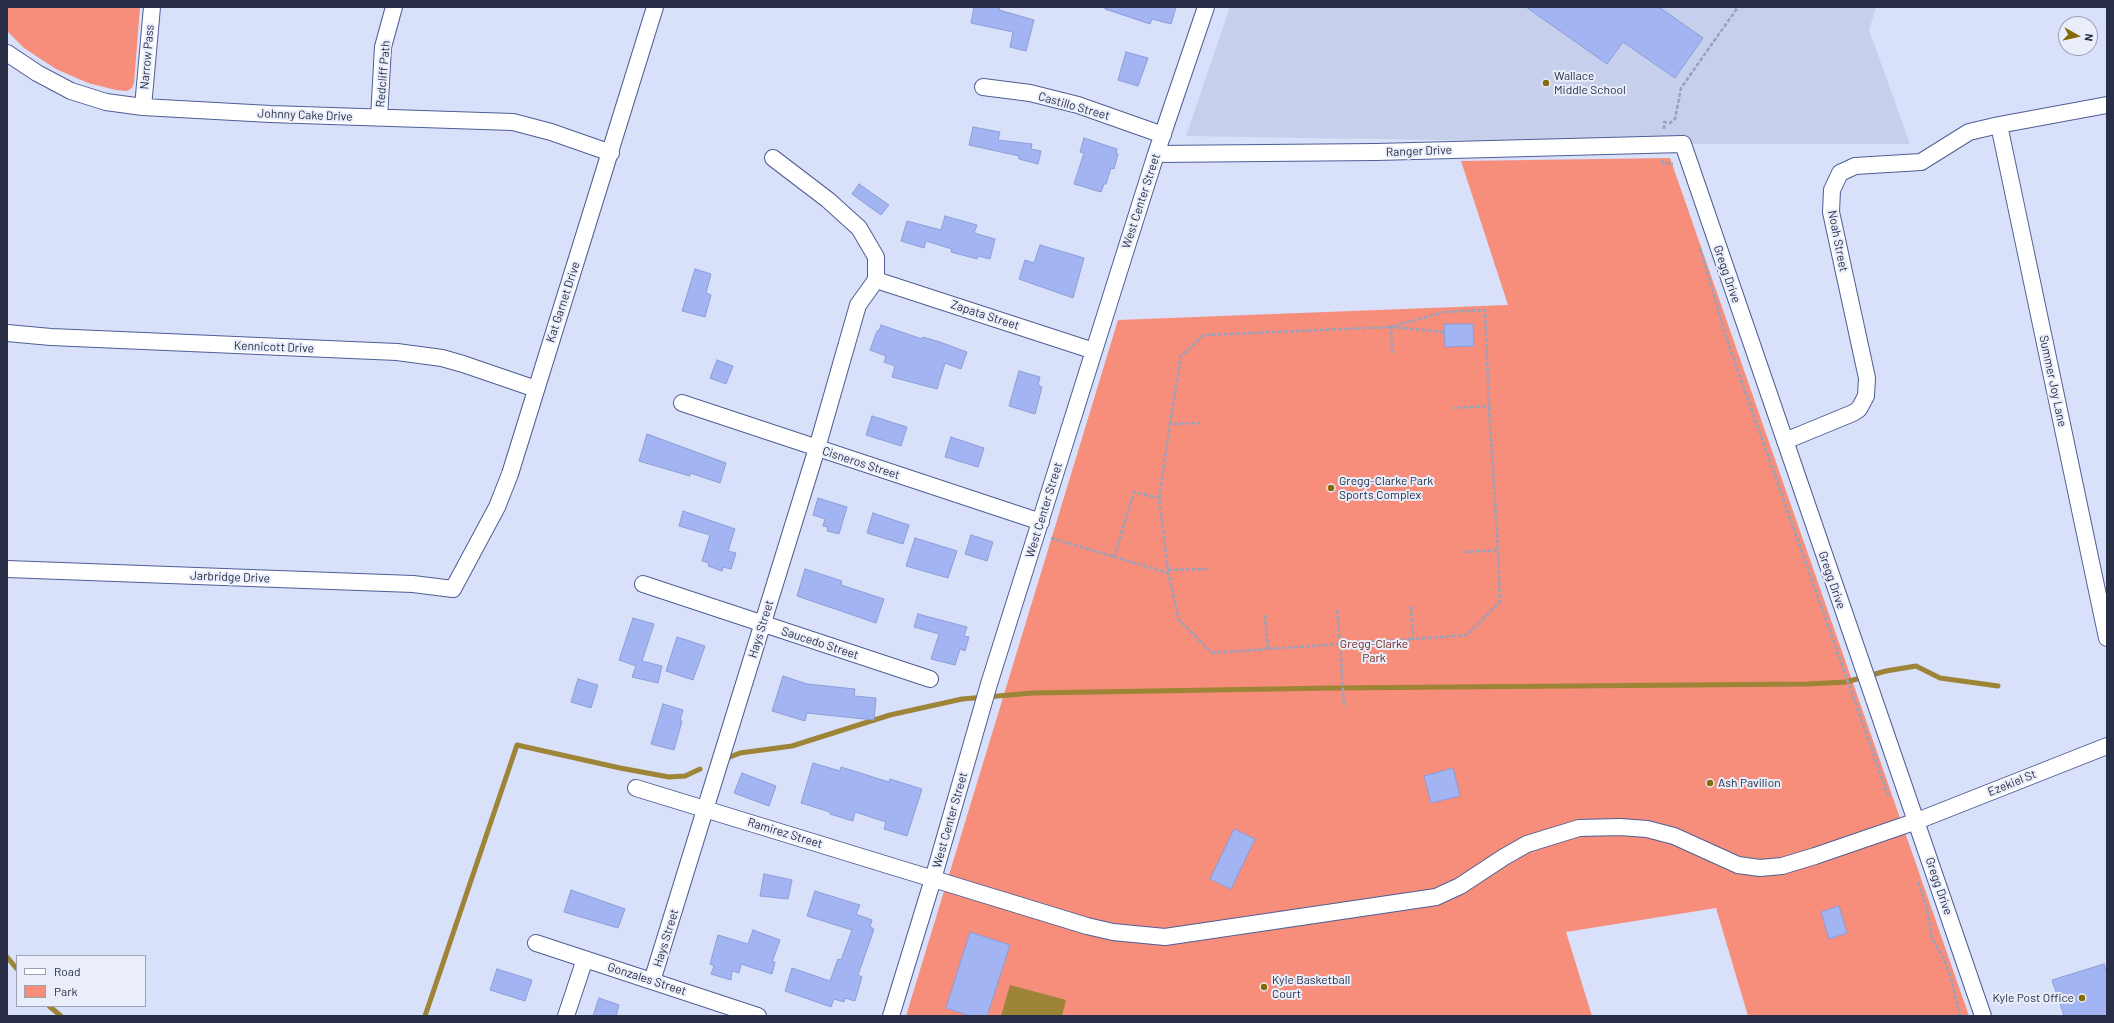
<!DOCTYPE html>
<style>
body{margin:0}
#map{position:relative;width:2114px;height:1023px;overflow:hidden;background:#d8e0fa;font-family:Barlow,sans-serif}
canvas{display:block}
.frame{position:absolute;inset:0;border:8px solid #272e46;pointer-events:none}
.legend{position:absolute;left:16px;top:955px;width:130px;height:52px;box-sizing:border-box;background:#eaeefb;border:1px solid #9ca1b3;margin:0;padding:5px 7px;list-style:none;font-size:12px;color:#272e46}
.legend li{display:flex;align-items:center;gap:8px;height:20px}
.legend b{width:20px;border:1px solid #9ca1b3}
.north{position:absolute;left:2058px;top:16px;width:40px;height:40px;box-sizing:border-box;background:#eaeefb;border:1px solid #9ca1b3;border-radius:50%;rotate:98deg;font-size:11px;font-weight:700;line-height:16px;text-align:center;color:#272e46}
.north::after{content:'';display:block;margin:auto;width:14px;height:18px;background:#856b07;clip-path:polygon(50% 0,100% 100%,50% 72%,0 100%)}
</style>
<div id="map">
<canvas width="2114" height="1023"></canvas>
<div class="frame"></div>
<ul class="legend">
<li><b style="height:5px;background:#fff"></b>Road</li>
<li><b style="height:11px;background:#f68e7b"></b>Park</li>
</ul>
<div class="north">N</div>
</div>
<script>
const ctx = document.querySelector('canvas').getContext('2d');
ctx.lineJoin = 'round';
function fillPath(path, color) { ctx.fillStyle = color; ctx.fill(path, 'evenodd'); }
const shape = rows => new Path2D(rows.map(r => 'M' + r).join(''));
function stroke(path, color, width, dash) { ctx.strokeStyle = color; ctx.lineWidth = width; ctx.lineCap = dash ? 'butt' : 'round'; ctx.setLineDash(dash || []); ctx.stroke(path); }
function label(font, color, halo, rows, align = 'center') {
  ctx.font = font + ' Barlow,sans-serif'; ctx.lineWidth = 4; ctx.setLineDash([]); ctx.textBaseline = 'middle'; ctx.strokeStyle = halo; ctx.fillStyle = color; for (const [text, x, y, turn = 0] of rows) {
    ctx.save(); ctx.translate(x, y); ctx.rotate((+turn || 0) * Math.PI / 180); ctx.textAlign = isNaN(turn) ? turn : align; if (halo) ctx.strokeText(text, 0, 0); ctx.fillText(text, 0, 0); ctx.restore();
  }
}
fillPath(shape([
 [1230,7,1876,7,1869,30,1910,144,1694,144,1186,136]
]), '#c6cfeb');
fillPath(shape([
 [7,7,140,7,134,83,132,88,127,91,116,90,88,83,56,69,24,48,7,31],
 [1670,158,1969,1016,1748,1016,1716,908,1566,932,1592,1016,906,1016,1118,320,1508,305,1461,161]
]), '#f68e7b');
fillPath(shape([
 [1010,985,1066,1000,1062,1016,1001,1016]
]), '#9d8436');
stroke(shape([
 [730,757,740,753,792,746,890,715,962,699,1033,693,1332,688,1807,684,1846,682,1886,671,1916,666,1940,678,1998,686],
 [7,957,17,969],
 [49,1006,61,1016],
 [425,1016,517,745,620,768,669,777,685,776,700,769]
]), '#9d8436', 5);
const building = shape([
 [974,7,1000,7,999,10,1034,20,1026,51,1010,47,1013,32,971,23,974,7],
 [1105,7,1176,7,1171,24,1152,19,1150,24,1105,9,1105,7],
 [1526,7,1659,7,1703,38,1675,78,1623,42,1607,64,1526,7],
 [1126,52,1148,58,1138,86,1118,80,1126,52],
 [973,127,1000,132,998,140,1032,144,1031,149,1041,151,1038,164,1019,159,1019,156,969,145,973,127],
 [1084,138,1117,149,1116,153,1118,154,1114,169,1111,168,1106,184,1104,184,1101,192,1074,184,1084,153,1080,152,1084,138],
 [859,184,889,205,881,215,852,194,859,184],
 [945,216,977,225,974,233,995,239,990,259,978,256,977,259,951,252,952,249,926,241,924,248,901,241,907,221,941,230,945,216],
 [1040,245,1084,258,1073,298,1019,279,1025,260,1034,263,1040,245],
 [695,269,711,274,706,293,711,295,705,317,682,311,695,269],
 [1444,324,1473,324,1474,346,1445,347,1444,324],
 [881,325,922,339,923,337,940,342,967,352,961,369,945,363,937,389,892,377,895,366,884,362,886,356,870,350,877,331,879,331,881,325],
 [717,360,733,366,726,384,710,378,717,360],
 [1019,371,1040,377,1038,385,1042,387,1035,414,1009,406,1019,371],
 [872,416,907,427,901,446,866,435,872,416],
 [647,434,726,463,720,483,690,473,690,476,639,461,647,434],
 [951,437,984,448,978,467,945,457,951,437],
 [818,498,847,507,839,534,827,531,828,527,823,526,825,519,813,515,818,498],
 [683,511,735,529,728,551,736,553,731,569,723,567,722,571,708,566,709,563,702,561,710,535,679,526,683,511],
 [873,513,909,525,903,544,867,533,873,513],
 [971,535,993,542,987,561,965,554,971,535],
 [915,538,957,551,948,578,906,566,915,538],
 [805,569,842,581,841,585,884,599,876,623,797,596,805,569],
 [918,614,967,627,964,636,969,637,965,651,960,649,955,665,931,659,939,634,914,627,918,614],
 [633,618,654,624,642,661,662,666,658,683,632,677,636,666,619,660,633,618],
 [677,637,705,646,693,680,666,671,677,637],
 [783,676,807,684,855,689,854,696,876,698,874,720,807,713,805,721,772,711,783,676],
 [578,679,598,685,591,708,571,702,578,679],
 [663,704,683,710,680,721,682,721,674,750,651,744,663,704],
 [813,763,840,771,841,767,889,782,890,779,922,789,907,836,884,829,886,822,855,812,853,821,830,814,830,812,801,803,813,763],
 [1453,768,1460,796,1431,803,1424,776,1453,768],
 [742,773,776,786,769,806,734,793,742,773],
 [1234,829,1255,839,1231,889,1210,879,1234,829],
 [764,874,792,880,788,899,760,896,764,874],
 [571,890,625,909,618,928,564,912,571,890],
 [815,891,860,905,856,914,872,920,870,927,874,929,858,975,862,977,855,1001,845,998,844,1002,834,999,831,1007,785,991,792,968,830,981,838,959,841,960,852,930,807,916,815,891],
 [1839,906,1847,933,1829,939,1821,912,1839,906],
 [753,930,780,940,772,962,775,962,772,974,741,964,739,973,732,971,731,980,711,974,714,966,710,964,718,935,748,944,753,930],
 [970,932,1010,945,987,1016,970,1016,946,1008,970,932],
 [2104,964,2107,973,2107,1016,2064,1016,2052,980,2104,964],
 [497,969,532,980,525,1001,490,990,497,969],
 [599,998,619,1005,616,1016,593,1016,599,998]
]);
fillPath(building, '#a2b4f1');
stroke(building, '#8c9dd9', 1);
const minor = shape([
 [7,53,37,73,71,91,106,102,143,107,270,114,513,122,551,132,611,153],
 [983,87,1030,93,1078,105,1163,135],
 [143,107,152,7],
 [379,118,383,47,394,7],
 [1999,125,2107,638],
 [1156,154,1376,152,1683,144,1983,1016],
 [773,158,828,200,859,228,876,257,876,280],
 [876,280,1094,351],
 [7,333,51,337,397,352,442,358,463,364,536,389],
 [682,403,1041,522],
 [1785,441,1853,413,1859,409,1866,396,1867,378,1831,212,1832,190,1840,173,1855,166,1921,162,1969,132,1999,125,2107,105],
 [7,569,413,584,453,589,497,507,510,474,655,7],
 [643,584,930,679],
 [636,788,1087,926,1113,932,1165,937,1436,897,1460,886,1504,857,1527,844,1579,828,1620,827,1647,829,1674,836,1738,865,1760,868,1782,866,1815,856,1917,821,2107,746],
 [536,943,758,1016],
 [652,981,817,448,858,305,876,280],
 [566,1016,585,959],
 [891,1016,933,879,989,684,1156,154,1206,7]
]);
stroke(minor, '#4f5e95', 18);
stroke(shape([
 [1664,129,1664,122,1670,123,1675,119,1681,88,1738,7],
 [1663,160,1663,163,1673,164],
 [1700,248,1727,340,1889,798],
 [1392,353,1391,327,1444,312,1485,310,1489,406,1454,408],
 [1170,424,1181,356,1204,335,1391,327,1444,332],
 [1159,498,1170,424,1200,423],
 [1051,538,1168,573,1179,620,1212,653,1268,649],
 [1463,552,1498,550,1489,406],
 [1114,557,1134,492,1159,498,1168,570],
 [1168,570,1209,569],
 [1411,606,1413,639,1467,635,1500,602,1498,550],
 [1337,610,1340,644,1413,639],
 [1265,615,1268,649,1340,644,1344,707],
 [1918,882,1927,909,1932,938,1944,959,1951,978,1960,1016]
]), '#9aa2bb', 2.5, [4, 2]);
stroke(minor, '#fff', 16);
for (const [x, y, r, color] of [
 [1546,83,4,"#856b07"],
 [1331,488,4,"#856b07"],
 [1710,783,4,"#856b07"],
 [1264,987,4,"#856b07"],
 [2082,998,4,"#856b07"]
]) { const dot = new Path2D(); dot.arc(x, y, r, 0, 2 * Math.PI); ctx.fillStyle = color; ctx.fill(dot); stroke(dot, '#eaeefb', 1.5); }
label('12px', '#272e46', '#eaeefb', [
 ["Narrow Pass",147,57,-85],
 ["Redcliff Path",383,74,-85],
 ["Castillo Street",1074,106,16],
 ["Johnny Cake Drive",305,115,2],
 ["Ranger Drive",1419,151,-2],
 ["West Center Street",1141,201,-72],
 ["Noah Street",1838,241,79],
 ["Gregg Drive",1727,274,71],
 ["Kat Garnet Drive",563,302,-72],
 ["Zapata Street",985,315,18],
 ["Kennicott Drive",274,347,2],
 ["Summer Joy Lane",2053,381,78],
 ["Cisneros Street",861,463,18],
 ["West Center Street",1044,510,-73],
 ["Jarbridge Drive",230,577,2],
 ["Gregg Drive",1832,580,71],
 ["Hays Street",761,629,-73],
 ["Saucedo Street",820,643,18],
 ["Ezekiel St",2012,783,-22],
 ["West Center Street",950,820,-74],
 ["Ramirez Street",785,833,17],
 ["Gregg Drive",1939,886,71],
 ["Hays Street",666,938,-73],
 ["Gonzales Street",647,979,18]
]);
label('12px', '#272e46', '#eaeefb', [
 ["Wallace",1554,76],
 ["Middle School",1554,90],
 ["Gregg-Clarke Park",1339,481],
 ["Sports Complex",1339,495],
 ["Ash Pavilion",1718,783],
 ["Kyle Basketball",1272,980],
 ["Court",1272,994],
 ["Kyle Post Office",2074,998,"right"]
], 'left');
label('12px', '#731f12', '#eaeefb', [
 ["Gregg-Clarke",1374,644],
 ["Park",1374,658]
]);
</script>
